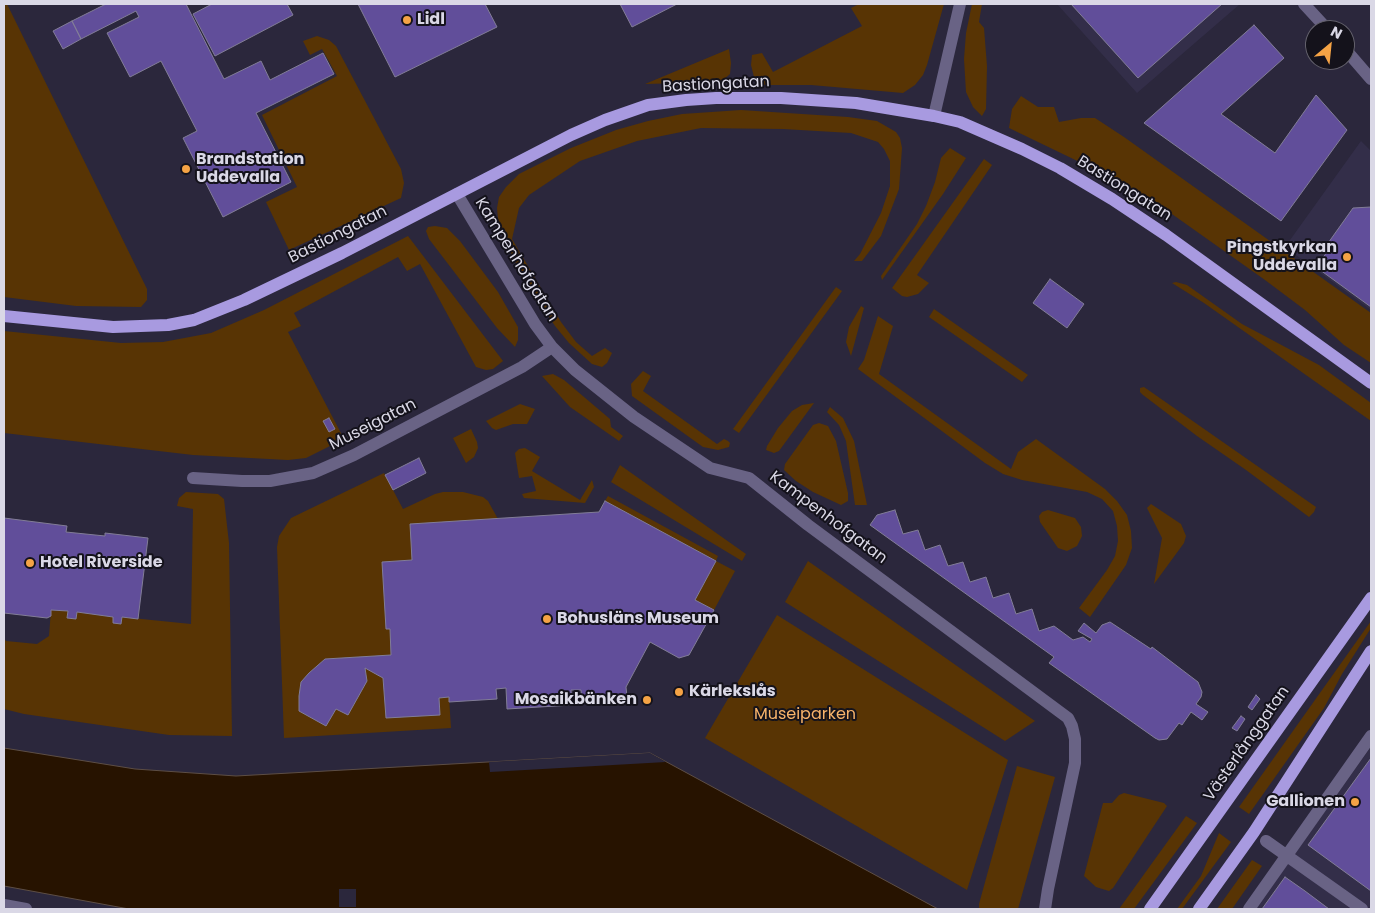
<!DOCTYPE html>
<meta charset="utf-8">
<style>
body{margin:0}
#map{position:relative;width:1375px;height:913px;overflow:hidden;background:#2b273c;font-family:Poppins,sans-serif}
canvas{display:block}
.frame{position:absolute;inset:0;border:5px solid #dad8e6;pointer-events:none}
.north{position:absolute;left:1305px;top:20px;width:50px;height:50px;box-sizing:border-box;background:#14121b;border:1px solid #63616c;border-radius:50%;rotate:28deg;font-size:14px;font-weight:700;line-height:20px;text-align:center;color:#dad8e6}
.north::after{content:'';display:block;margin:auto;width:18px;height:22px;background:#f5a345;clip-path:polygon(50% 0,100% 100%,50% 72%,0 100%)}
</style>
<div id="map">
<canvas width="1375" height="913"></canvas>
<div class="frame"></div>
<div class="north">N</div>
</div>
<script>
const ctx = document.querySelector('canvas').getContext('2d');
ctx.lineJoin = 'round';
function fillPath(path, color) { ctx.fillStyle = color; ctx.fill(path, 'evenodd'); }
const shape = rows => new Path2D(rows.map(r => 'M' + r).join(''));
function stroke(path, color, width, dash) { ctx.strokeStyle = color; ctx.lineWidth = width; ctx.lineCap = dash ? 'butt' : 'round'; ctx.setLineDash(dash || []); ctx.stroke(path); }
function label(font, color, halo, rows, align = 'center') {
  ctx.font = font + ' Poppins,sans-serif'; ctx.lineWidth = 4; ctx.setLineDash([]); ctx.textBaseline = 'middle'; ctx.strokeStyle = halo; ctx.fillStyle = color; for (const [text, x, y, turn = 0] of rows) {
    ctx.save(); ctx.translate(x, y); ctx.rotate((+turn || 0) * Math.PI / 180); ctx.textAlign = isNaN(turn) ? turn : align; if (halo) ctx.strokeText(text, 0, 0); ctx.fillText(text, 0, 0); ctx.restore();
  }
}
fillPath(shape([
 [1057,4,1240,4,1137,93],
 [1361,141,1371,151,1371,310,1285,247],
 [1371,747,1371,909,1255,909]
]), '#332e49');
fillPath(shape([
 [4,4,7,4,147,289,147,300,141,307,76,306,4,297],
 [859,4,944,4,927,65,923,75,915,85,903,93,811,85,765,85,755,81,751,65,752,55,762,53,773,72,862,26,851,8],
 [972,4,982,4,979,22,984,28,987,66,986,109,982,116,973,107,966,92,964,59,966,33],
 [317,36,329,40,336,46,401,169,404,183,401,198,289,250,266,202,297,187,262,115,337,76,322,49,310,55,303,41],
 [729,49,731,63,730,74,721,82,645,84],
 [1021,96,1038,107,1054,107,1059,122,1081,118,1095,118,1124,137,1371,313,1371,363,1344,345,1305,310,1265,280,1155,202,1121,182,1009,128,1012,109],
 [741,110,848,117,877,121,896,132,900,138,902,148,899,189,881,236,862,261,854,261,860,254,881,213,890,186,890,161,884,149,878,142,851,133,783,129,701,128,637,141,580,161,529,195,519,208,512,239,561,322,576,342,592,356,605,348,612,353,607,363,602,367,592,364,569,343,555,326,525,281,504,240,498,219,497,208,499,197,506,187,519,174,571,148,616,130,648,121,682,114],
 [950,148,966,158,943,194,882,280,881,276,917,224,926,206,935,182,941,158],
 [984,159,992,165,917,275,929,283,918,294,907,297,902,296,892,288],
 [435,226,447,228,460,241,498,292,518,327,518,340,515,347,497,328,429,239,426,231,428,227],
 [408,236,503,361,493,369,486,370,476,367,420,264,407,271,398,257,294,313,301,326,288,332,344,439,306,458,288,460,193,455,4,433,4,331,121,343,163,342,211,333,264,310],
 [1176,282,1187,285,1242,324,1319,365,1371,403,1371,421,1204,303,1172,283],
 [836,287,842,291,739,433,733,429],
 [861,306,864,308,851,356,846,342,849,327],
 [934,309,1028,375,1022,382,929,317],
 [878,316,893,326,879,374,1011,469,1018,452,1036,439,1105,489,1117,501,1127,515,1131,531,1132,548,1126,565,1090,617,1079,608,1107,570,1115,556,1118,541,1117,526,1113,511,1102,499,1087,492,1022,480,1003,474,985,463,858,369,864,360],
 [643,371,651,376,643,391,717,444,724,439,728,441,730,443,729,447,718,450,703,447,632,396,631,384],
 [553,374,564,380,610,419,611,427,623,436,619,441,570,407,542,376],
 [1144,387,1316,507,1314,512,1309,517,1246,470,1197,436,1143,395,1140,392,1140,388],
 [814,403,779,451,774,453,766,450,767,446,778,428,792,411,802,405],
 [520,404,535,409,527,424,513,424,496,430,492,428,486,421],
 [830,407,843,418,854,441,867,505,855,505,846,441,839,425,827,412],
 [819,423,828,426,836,441,848,493,848,501,841,505,813,492,796,481,784,470,785,464,813,425],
 [471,429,477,442,478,448,474,457,466,463,453,438],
 [525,448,540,457,532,471,580,500,592,480,594,487,585,503,524,498,522,494,536,491,532,476,519,478,515,453,519,449],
 [620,465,746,554,742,561,611,482],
 [384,473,403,509,435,494,443,492,463,492,483,497,488,501,498,519,412,560,382,562,386,629,390,629,391,655,325,659,309,673,301,682,299,696,299,711,326,726,336,709,348,715,367,681,365,668,383,678,386,718,440,715,439,698,449,697,451,728,284,738,277,547,279,536,291,518],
 [186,492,218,494,224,499,229,543,232,736,169,735,24,714,4,709,4,638,6,641,37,644,49,636,51,610,68,611,67,618,76,619,77,612,113,617,113,623,121,624,122,617,191,624,193,509,177,506,179,498],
 [608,496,718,556,716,561,735,571,714,610,695,600,716,561,605,501],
 [1151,504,1181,524,1186,536,1184,543,1154,584,1162,538,1147,508],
 [1048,510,1075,518,1081,527,1082,536,1077,546,1067,551,1058,548,1040,522,1039,516,1042,512],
 [808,561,1035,721,1005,741,785,602],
 [777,615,1008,760,967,890,705,738],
 [1371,621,1371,628,1342,674,1324,708,1249,814,1239,807],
 [1017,766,1055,777,1018,909,979,909,979,904],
 [1124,793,1164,803,1167,806,1113,888,1109,891,1096,887,1084,876,1103,803,1112,803,1119,795],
 [1186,816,1197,823,1134,909,1119,909],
 [1219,833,1231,842,1182,909,1177,909,1201,876],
 [1252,860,1262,866,1232,909,1217,909]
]), '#583404');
const water = shape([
 [4,748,135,769,236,776,650,753,938,909,129,909,4,886,4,748]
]);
fillPath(water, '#271300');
stroke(water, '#5d4e45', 1);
fillPath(shape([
 [650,753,666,762,490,772,489,762],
 [339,889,356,889,356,907,339,907]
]), '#2b273c');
const building = shape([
 [106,4,186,4,224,79,261,61,270,80,323,53,334,74,256,113,291,182,223,217,183,138,197,131,161,61,130,77,107,33,139,17,136,11,81,39,72,21,106,4],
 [212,4,287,4,293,15,215,56,193,14,212,4],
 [358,4,485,4,497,27,395,77,358,4],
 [620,4,677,4,632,27,620,4],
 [1071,4,1222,4,1138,78,1071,4],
 [72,21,81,39,63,49,53,31,72,21],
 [1254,25,1284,58,1221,114,1275,153,1316,95,1347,130,1281,221,1144,123,1254,25],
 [1371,207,1371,307,1316,267,1330,248,1326,246,1353,208,1371,207],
 [1050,279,1084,304,1067,328,1033,303,1050,279],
 [329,418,335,429,329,432,323,421,329,418],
 [419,458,426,473,393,490,385,475,419,458],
 [605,501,716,561,695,600,714,610,689,655,679,658,650,642,626,687,627,697,582,701,581,690,571,690,572,705,507,709,506,688,496,689,497,699,449,702,449,697,439,698,440,715,386,718,383,678,365,668,367,681,348,715,336,709,326,726,299,711,299,696,301,682,309,673,325,659,391,655,390,629,386,629,382,562,412,560,410,524,599,512,605,501],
 [895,510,903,534,918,530,925,550,940,545,948,566,963,562,970,582,986,577,993,598,1009,593,1016,614,1032,609,1039,631,1054,626,1073,640,1083,637,1090,642,1092,639,1078,631,1084,623,1096,633,1102,625,1110,622,1151,649,1152,647,1198,682,1202,692,1201,697,1196,704,1208,712,1202,720,1191,712,1182,725,1179,723,1167,739,1159,740,1155,738,1049,663,1054,657,870,525,877,515,895,510],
 [4,518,67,526,66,532,105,536,105,533,148,538,138,619,122,617,121,624,113,623,113,617,77,612,76,619,67,618,68,611,51,610,51,616,47,618,4,613,4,518],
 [1256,695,1260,699,1252,710,1248,707,1256,695],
 [1241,716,1245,719,1237,731,1232,728,1241,716],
 [1371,758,1371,891,1308,845,1371,758],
 [1285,877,1305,891,1329,909,1262,909,1285,877]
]);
fillPath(building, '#614e9a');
stroke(building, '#827d97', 1);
stroke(shape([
 [1304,4,1328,30],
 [1345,49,1371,79],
 [934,116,960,4],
 [457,194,535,324,552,347,575,370,634,417,710,468,749,478,808,525,1068,718,1072,726,1075,739,1075,763,1048,889,1045,909],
 [193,478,242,481,270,481,313,473,354,455,522,367,552,347],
 [1266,841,1362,909],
 [4,905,26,909],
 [1249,909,1371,736]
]), '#696385', 12);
stroke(shape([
 [4,316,113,327,168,325,194,320,244,300,342,253,571,135,605,120,648,105,686,100,716,98,781,98,856,103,934,116,960,122,1022,149,1060,168,1112,199,1166,235,1371,383],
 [1150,909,1371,598],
 [1199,909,1254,832,1371,651]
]), '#a89ae0', 12);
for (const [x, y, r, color] of [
 [407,20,5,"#f5a345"],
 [186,169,5,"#f5a345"],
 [1347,257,5,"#f5a345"],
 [30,563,5,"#f5a345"],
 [547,619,5,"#f5a345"],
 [679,692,5,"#f5a345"],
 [647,700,5,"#f5a345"],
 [1355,802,5,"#f5a345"]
]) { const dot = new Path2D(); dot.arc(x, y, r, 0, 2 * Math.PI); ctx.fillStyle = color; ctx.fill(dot); stroke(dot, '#14121b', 2); }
label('bold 16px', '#dad8e6', '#14121b', [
 ["Lidl",417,20],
 ["Brandstation",196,160],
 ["Uddevalla",196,178],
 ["Pingstkyrkan",1337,248,"right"],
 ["Uddevalla",1337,266,"right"],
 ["Hotel Riverside",40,563],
 ["Bohusläns Museum",557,619],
 ["Kärlekslås",689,692],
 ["Mosaikbänken",637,700,"right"],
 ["Gallionen",1345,802,"right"]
], 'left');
label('16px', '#dad8e6', '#14121b', [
 ["Bastiongatan",716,85,-3],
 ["Bastiongatan",1124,189,32],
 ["Bastiongatan",338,235,-27],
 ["Kampenhofgatan",516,260,58],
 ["Museigatan",373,425,-27],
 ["Kampenhofgatan",828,518,37],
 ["Västerlånggatan",1247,744,-55]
]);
label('16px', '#f7b36a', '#14121b', [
 ["Museiparken",805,715]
]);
</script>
